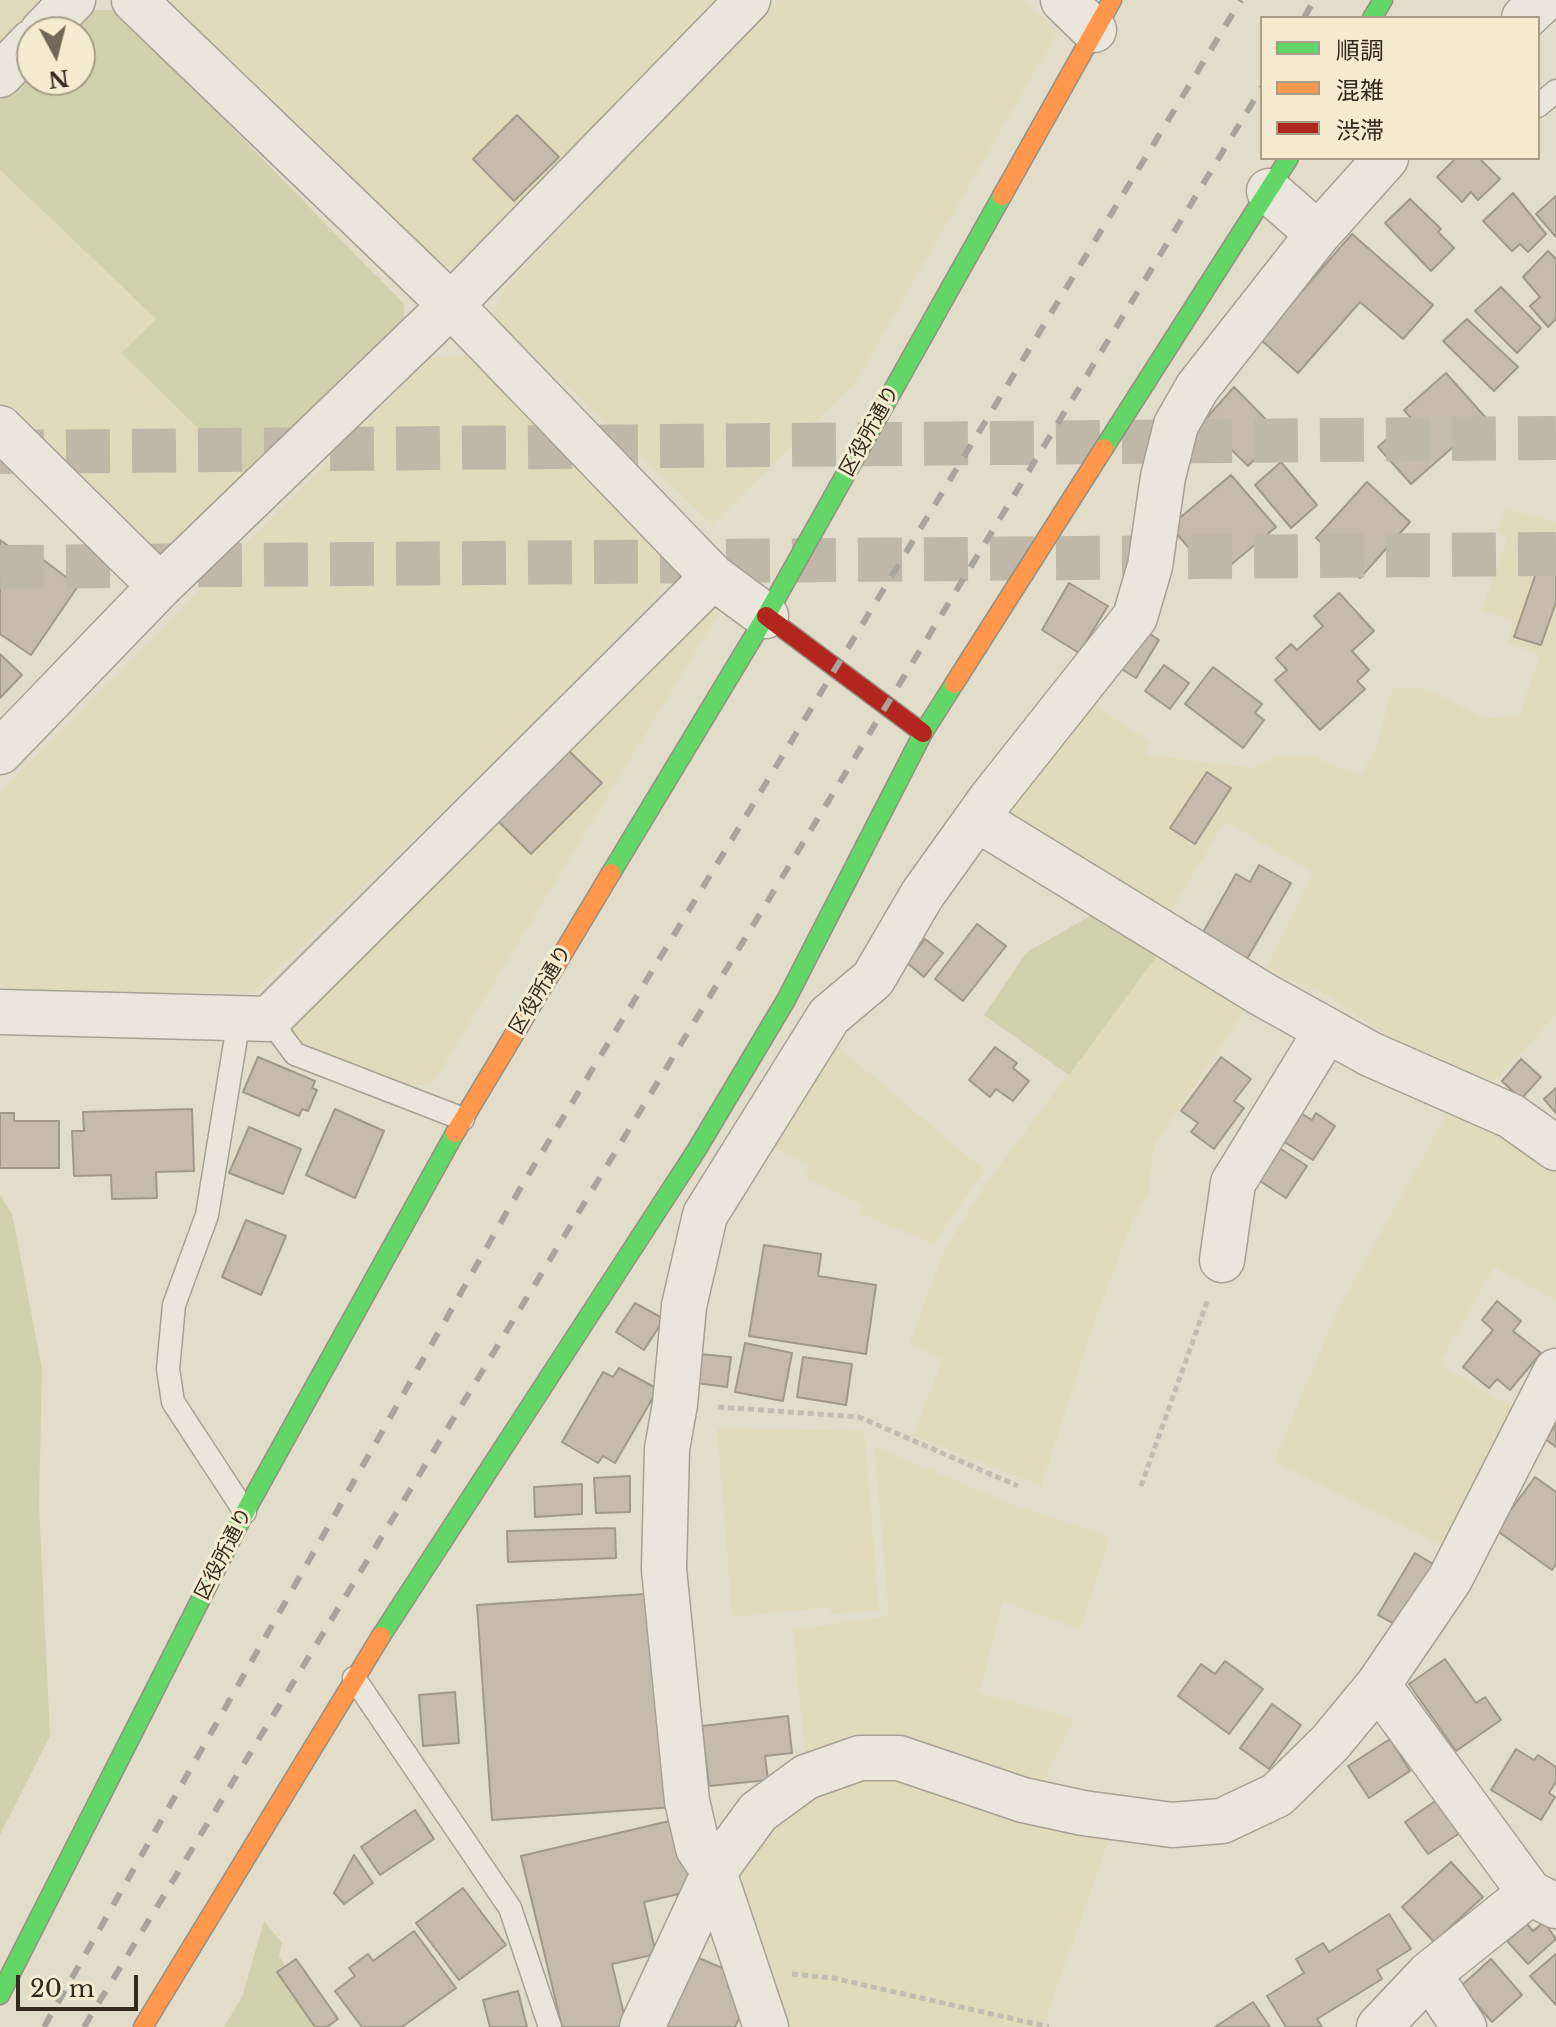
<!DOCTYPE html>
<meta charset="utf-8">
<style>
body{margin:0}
#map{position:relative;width:1556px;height:2027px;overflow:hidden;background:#e2dccb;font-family:"Libre Baskerville","Noto Sans JP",serif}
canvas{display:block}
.legend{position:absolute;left:1260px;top:16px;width:280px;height:144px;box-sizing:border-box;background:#f4ebd0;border:2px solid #a79d88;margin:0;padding:10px 14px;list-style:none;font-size:24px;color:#34291d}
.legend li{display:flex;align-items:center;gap:16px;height:40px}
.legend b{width:40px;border:2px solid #a79d88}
.north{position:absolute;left:16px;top:16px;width:80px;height:80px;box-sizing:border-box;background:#f4ebd0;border:2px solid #a79d88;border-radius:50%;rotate:173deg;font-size:22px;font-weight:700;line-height:32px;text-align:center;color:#34291d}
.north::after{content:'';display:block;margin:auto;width:28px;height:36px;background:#71685a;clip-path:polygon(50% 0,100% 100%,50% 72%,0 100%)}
.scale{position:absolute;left:16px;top:1975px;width:122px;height:36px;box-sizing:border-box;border:4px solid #34291d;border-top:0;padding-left:10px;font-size:24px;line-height:28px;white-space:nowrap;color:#34291d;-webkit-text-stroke:6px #f4ebd0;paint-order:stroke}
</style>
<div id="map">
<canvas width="1556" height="2027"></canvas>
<ul class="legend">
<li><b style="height:10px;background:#63d668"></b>順調</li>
<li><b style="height:10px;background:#ff974d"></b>混雑</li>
<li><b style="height:10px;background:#b3261e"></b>渋滞</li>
</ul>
<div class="north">N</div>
<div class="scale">20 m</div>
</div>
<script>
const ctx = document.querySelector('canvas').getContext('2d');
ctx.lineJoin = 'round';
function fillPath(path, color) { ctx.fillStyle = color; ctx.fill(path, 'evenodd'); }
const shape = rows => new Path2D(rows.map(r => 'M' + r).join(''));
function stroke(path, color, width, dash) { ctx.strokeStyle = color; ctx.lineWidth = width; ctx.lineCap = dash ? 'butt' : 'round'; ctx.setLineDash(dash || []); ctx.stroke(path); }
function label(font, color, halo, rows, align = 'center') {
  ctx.font = font + ' "Libre Baskerville","Noto Sans JP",serif'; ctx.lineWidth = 6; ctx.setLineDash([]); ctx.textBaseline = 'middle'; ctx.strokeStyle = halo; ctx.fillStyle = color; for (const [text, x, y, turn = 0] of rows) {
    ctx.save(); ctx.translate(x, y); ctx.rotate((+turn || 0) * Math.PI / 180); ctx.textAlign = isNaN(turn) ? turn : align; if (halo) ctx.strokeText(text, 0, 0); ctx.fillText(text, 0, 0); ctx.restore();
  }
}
fillPath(shape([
 [0,0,46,0,0,47],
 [169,0,714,0,466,264,442,267],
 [779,0,1025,0,1057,33,856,381,712,524,494,317,502,290],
 [0,170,157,320,122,354,251,480,156,560,0,406],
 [465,355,667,554,671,572,661,591,519,736,254,992,20,994,0,985,0,792,430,358],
 [1506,509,1556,523,1556,1015,1480,1096,1392,1051,1387,1036,1326,994,1266,969,1313,872,1225,822,1168,915,1009,822,1005,802,1086,700,1149,741,1146,755,1252,768,1275,758,1307,755,1361,775,1377,746,1392,689,1413,687,1438,694,1484,719,1519,715,1540,655,1507,643,1514,621,1481,611,1508,537,1497,533],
 [704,608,719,613,433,1083,408,1087,296,1043,290,1029],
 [1165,945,1252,999,1153,1147,1149,1192,1134,1217,1097,1314,1041,1486,913,1435,943,1359,909,1344,943,1253,983,1188],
 [830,1040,984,1170,933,1244,859,1213,862,1205,805,1178,810,1164,770,1146],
 [1454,1102,1556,1157,1556,1300,1494,1267,1439,1364,1523,1414,1453,1551,1274,1461,1338,1309],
 [717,1428,864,1431,879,1610,831,1614,830,1607,732,1617],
 [874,1446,1015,1506,1110,1536,1080,1630,1003,1601,979,1693,1074,1719,1038,1792,805,1757,793,1630,889,1616],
 [877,1773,1111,1834,1043,2027,790,2027,736,1879,759,1833,825,1788]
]), '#e1dbbb');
fillPath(shape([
 [87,10,117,10,404,304,404,325,251,480,121,353,156,319,0,170,0,100,32,67,32,80,80,80,80,32,66,32],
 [1102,909,1165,945,1069,1075,984,1015,1026,953],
 [0,1195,12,1214,42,1368,39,1505,50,1736,0,1835],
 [264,1921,282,1943,279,1956,323,2027,224,2027,242,1997]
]), '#d0d2ad');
const building = shape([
 [517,115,559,157,514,201,473,159,517,115],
 [1456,158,1479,158,1500,179,1478,200,1471,192,1462,202,1437,177,1456,158],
 [1513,193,1546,234,1528,252,1520,244,1512,251,1483,221,1513,193],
 [1556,196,1556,237,1536,214,1556,196],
 [1410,199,1441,229,1438,232,1454,248,1431,271,1385,223,1410,199],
 [1352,234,1433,305,1403,339,1360,302,1298,373,1260,339,1352,234],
 [1548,251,1556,259,1556,319,1548,327,1530,306,1540,297,1523,277,1548,251],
 [1501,287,1541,328,1517,353,1475,311,1501,287],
 [1467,319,1518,367,1494,391,1443,341,1467,319],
 [1446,373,1486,418,1411,484,1378,447,1411,418,1404,410,1446,373],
 [1234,387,1280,434,1248,466,1203,422,1234,387],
 [1281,462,1317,505,1291,528,1255,485,1281,462],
 [1231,475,1276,527,1215,578,1170,526,1231,475],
 [1367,482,1410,522,1360,578,1316,538,1367,482],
 [0,540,20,554,26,547,78,586,31,655,0,634,0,540],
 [1544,550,1556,554,1556,602,1541,645,1514,637,1544,550],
 [1069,583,1108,606,1079,653,1042,630,1069,583],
 [1339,593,1374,631,1352,651,1369,670,1357,681,1365,689,1320,730,1275,680,1287,670,1276,658,1291,644,1297,650,1323,626,1314,616,1339,593],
 [1136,625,1159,640,1136,678,1115,665,1136,625],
 [0,654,22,675,0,698,0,654],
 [1164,665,1189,683,1170,709,1145,691,1164,665],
 [1213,667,1262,704,1255,713,1264,720,1243,748,1185,704,1213,667],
 [569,751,602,783,531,854,498,821,569,751],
 [1207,772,1231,788,1195,844,1170,828,1207,772],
 [1259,865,1291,883,1247,959,1202,934,1236,874,1250,882,1259,865],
 [977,924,1006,946,963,1001,935,979,977,924],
 [925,939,943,953,924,977,906,962,925,939],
 [995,1047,1017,1063,1013,1068,1029,1081,1013,1101,996,1089,990,1097,969,1080,995,1047],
 [258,1057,315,1081,312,1088,317,1090,308,1111,302,1109,299,1116,243,1092,258,1057],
 [1221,1057,1251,1079,1234,1101,1244,1108,1214,1149,1191,1132,1198,1123,1181,1111,1221,1057],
 [1521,1059,1541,1077,1521,1099,1502,1081,1521,1059],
 [1556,1088,1556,1113,1544,1099,1556,1088],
 [1293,1108,1312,1120,1316,1113,1335,1126,1313,1160,1275,1136,1293,1108],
 [192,1109,194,1171,156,1172,157,1198,112,1199,111,1175,74,1176,72,1131,84,1131,83,1112,192,1109],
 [335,1109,384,1131,355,1198,306,1175,335,1109],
 [0,1113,14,1113,14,1121,59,1121,59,1168,0,1168,0,1113],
 [249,1127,301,1149,283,1194,229,1173,249,1127],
 [1267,1140,1307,1166,1286,1198,1246,1172,1267,1140],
 [246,1220,286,1236,261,1295,222,1277,246,1220],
 [764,1245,821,1254,818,1276,876,1285,866,1354,749,1336,764,1245],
 [1497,1301,1521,1321,1513,1331,1541,1353,1510,1390,1497,1379,1489,1388,1463,1367,1493,1330,1482,1320,1497,1301],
 [635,1303,664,1319,644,1350,616,1332,635,1303],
 [745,1343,792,1353,783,1401,735,1392,745,1343],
 [699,1354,731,1357,727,1387,696,1383,699,1354],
 [803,1357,852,1364,846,1405,797,1397,803,1357],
 [619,1368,658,1389,615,1463,603,1456,598,1463,562,1442,603,1372,613,1377,619,1368],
 [1556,1425,1556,1447,1545,1439,1556,1425],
 [630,1476,630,1512,596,1513,594,1478,630,1476],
 [1535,1477,1556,1492,1556,1564,1552,1570,1496,1530,1535,1477],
 [582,1484,582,1514,535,1517,534,1487,582,1484],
 [615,1528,616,1558,508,1562,507,1531,615,1528],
 [1415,1553,1438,1567,1402,1628,1378,1615,1415,1553],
 [660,1593,675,1807,492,1820,477,1605,660,1593],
 [1445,1659,1476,1703,1485,1697,1501,1720,1456,1751,1409,1684,1445,1659],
 [1225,1661,1263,1689,1229,1734,1178,1696,1201,1664,1215,1674,1225,1661],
 [455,1692,459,1743,423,1746,419,1695,455,1692],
 [1272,1704,1301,1725,1269,1769,1240,1748,1272,1704],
 [788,1716,792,1753,765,1756,768,1780,709,1786,702,1726,788,1716],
 [1390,1739,1410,1771,1369,1798,1348,1766,1390,1739],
 [1516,1749,1534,1760,1538,1755,1556,1767,1556,1782,1549,1793,1555,1797,1541,1820,1491,1790,1516,1749],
 [1437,1800,1460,1833,1428,1854,1405,1822,1437,1800],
 [415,1810,434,1839,380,1875,361,1847,415,1810],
 [682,1818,700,1889,644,1902,656,1954,612,1964,627,2027,562,2027,521,1856,682,1818],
 [354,1855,373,1883,344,1904,334,1893,354,1855],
 [1451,1862,1483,1897,1434,1942,1402,1907,1451,1862],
 [463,1888,506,1945,459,1980,416,1923,463,1888],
 [1389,1914,1411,1949,1377,1970,1382,1979,1317,2019,1322,2027,1286,2027,1267,1996,1304,1973,1296,1959,1323,1943,1329,1952,1389,1914],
 [1544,1922,1556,1939,1528,1964,1507,1941,1527,1924,1533,1931,1544,1922],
 [414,1931,456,1988,402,2027,362,2027,335,1991,355,1976,349,1968,368,1954,373,1961,414,1931],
 [1556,1954,1556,2005,1530,1976,1556,1954],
 [692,1955,734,1973,728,1987,749,1997,735,2027,660,2027,692,1955],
 [296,1959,338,2019,327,2027,315,2027,277,1972,296,1959],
 [1491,1959,1522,1995,1492,2022,1461,1986,1491,1959],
 [518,1991,527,2027,490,2027,483,2000,518,1991],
 [1253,2002,1270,2027,1215,2027,1253,2002]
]);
fillPath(building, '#c6baac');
stroke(building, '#a2988a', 2);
stroke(shape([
 [0,452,1556,438],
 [0,567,1556,554]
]), '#bfb8a8', 44, [44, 22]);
const lane = shape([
 [1538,106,1556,91],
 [239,1019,207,1215,174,1305,168,1369,173,1402,245,1512],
 [269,1019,295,1054,463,1119],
 [354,1678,510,1908,550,2027]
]);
const street = shape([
 [134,0,451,305,713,577,766,616],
 [1063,0,1094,30],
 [1524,18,1543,0],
 [42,32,73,0],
 [0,75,32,42],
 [1269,191,1318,234],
 [0,428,160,586],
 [0,752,160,586,451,305,748,0],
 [977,819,1262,994,1370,1054,1511,1116,1556,1148],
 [0,1012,269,1019,713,577],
 [1222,1260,1233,1183,1327,1030],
 [1378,1685,1530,1893,1556,1906],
 [1429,1974,1464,2027],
 [642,2027,714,1872,758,1812,806,1777,860,1758,899,1758,1023,1800,1083,1813,1172,1825,1222,1821,1277,1795,1330,1743,1378,1685,1450,1579,1556,1371],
 [766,2027,714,1872,698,1848,687,1801,664,1569,667,1449,675,1404,684,1306,705,1215,829,1016,873,979,922,895,990,800,1135,617,1150,566,1163,477,1176,425,1197,388,1318,234,1386,158],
 [1379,2027,1429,1974,1530,1893]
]);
const fast = shape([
 [1372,18,1383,0],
 [1104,448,1289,158],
 [611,873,766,616,1002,196],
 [381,1636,696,1151,786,1000,923,733,954,684],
 [0,1995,245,1512,455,1133]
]);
const slow = shape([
 [1002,196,1112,0],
 [954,684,1104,448],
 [455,1133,611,873],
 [143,2027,381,1636]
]);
const jam = shape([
 [766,616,923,733]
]);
stroke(lane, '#a7a194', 25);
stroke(street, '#a7a194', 47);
stroke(fast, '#969084', 21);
stroke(slow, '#969084', 21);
stroke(jam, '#969084', 21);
stroke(shape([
 [718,1407,859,1417,1018,1486],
 [1141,1486,1208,1299],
 [792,1974,833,1978,1049,2027]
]), '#c2bdb3', 5, [6, 4]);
stroke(lane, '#eae6dc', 22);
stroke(street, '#eae6dc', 44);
stroke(fast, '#63d668', 18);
stroke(slow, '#ff974d', 18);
stroke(jam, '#b3261e', 18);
stroke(shape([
 [1304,18,1314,0],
 [44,2027,521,1187,1241,0],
 [84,2027,1262,87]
]), '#a9a59c', 6, [14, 14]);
label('20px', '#34291d', '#f4ebd0', [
 ["区役所通り",870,431,-61],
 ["区役所通り",541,990,-59],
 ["区役所通り",224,1554,-63]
]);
</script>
